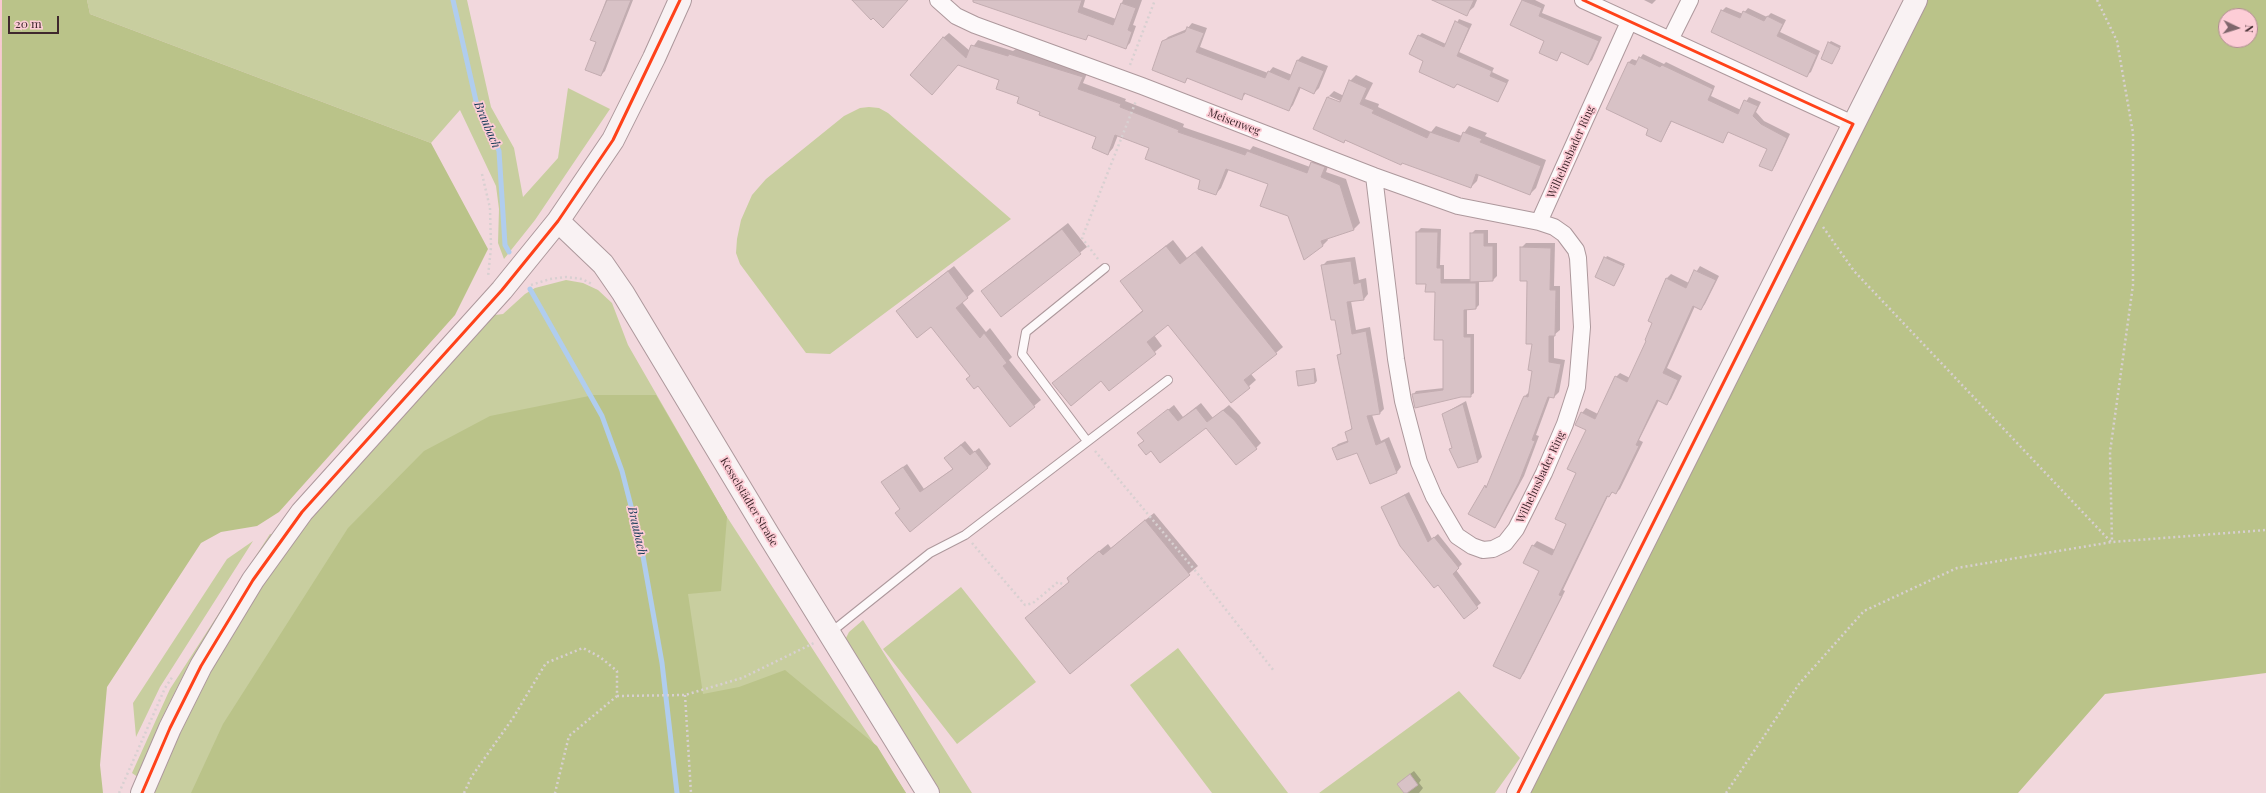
<!DOCTYPE html>
<meta charset="utf-8">
<style>
body{margin:0}
#map{position:relative;width:2266px;height:793px;overflow:hidden;background:#f2d8dd;font-family:"Playfair Display",serif}
canvas{display:block}
.north{position:absolute;left:2218px;top:8px;width:40px;height:40px;box-sizing:border-box;background:#fdcdd6;border:1px solid #b18b92;border-radius:50%;rotate:94deg;font-size:11px;font-weight:700;line-height:16px;text-align:center;color:#3f282d}
.north::after{content:'';display:block;margin:auto;width:14px;height:18px;background:#7e666b;clip-path:polygon(50% 0,100% 100%,50% 72%,0 100%)}
.scale{position:absolute;left:8px;top:16px;width:51px;height:18px;box-sizing:border-box;border:2px solid #3f282d;border-top:0;padding-left:5px;font-size:12px;line-height:14px;white-space:nowrap;color:#3f282d;-webkit-text-stroke:3px #fdcdd6;paint-order:stroke}
</style>
<div id="map">
<canvas width="2266" height="793"></canvas>
<div class="north">N</div>
<div class="scale">20 m</div>
</div>
<script>
const ctx = document.querySelector('canvas').getContext('2d');
ctx.lineJoin = 'round';
function fillPath(path, color) { ctx.fillStyle = color; ctx.fill(path, 'evenodd'); }
const shape = rows => new Path2D(rows.map(r => 'M' + r).join(''));
function stroke(path, color, width, dash) { ctx.strokeStyle = color; ctx.lineWidth = width; ctx.lineCap = dash ? 'butt' : 'round'; ctx.setLineDash(dash || []); ctx.stroke(path); }
function label(font, color, halo, rows, align = 'center') {
  ctx.font = font + ' "Playfair Display",serif'; ctx.lineWidth = 3.5; ctx.setLineDash([]); ctx.textBaseline = 'middle'; ctx.strokeStyle = halo; ctx.fillStyle = color; for (const [text, x, y, turn = 0] of rows) {
    ctx.save(); ctx.translate(x, y); ctx.rotate((+turn || 0) * Math.PI / 180); ctx.textAlign = isNaN(turn) ? turn : align; if (halo) ctx.strokeText(text, 0, 0); ctx.fillText(text, 0, 0); ctx.restore();
  }
}
fillPath(shape([
 [0,0,2,0,0,296]
]), '#f9c8d1');
fillPath(shape([
 [87,0,467,0,491,107,514,148,523,197,558,158,568,88,610,109,535,220,504,259,498,243,499,209,496,186,460,110,431,143,90,14],
 [869,107,879,108,888,113,1011,219,830,354,806,353,740,264,736,253,737,239,741,220,752,195,766,179,844,116,860,108],
 [566,280,583,283,598,290,612,303,628,345,727,517,906,793,150,793,191,697,285,543,487,316,503,314,525,294,535,288],
 [270,534,277,535,142,780,132,773,170,689],
 [253,541,160,687,136,737,133,703,227,559],
 [961,587,1036,682,957,744,883,649],
 [863,620,972,793,940,793,845,640,849,632],
 [1178,648,1288,793,1212,793,1130,685],
 [1459,691,1520,758,1495,793,1319,793]
]), '#c8ce9f');
fillPath(shape([
 [2,0,87,0,90,14,431,143,488,249,455,315,279,512,257,526,221,532,201,543,107,687,100,765,103,793,0,793],
 [1925,0,2266,0,2266,673,2105,694,2018,793,1529,793],
 [2226,16,2250,16,2250,40,2226,40],
 [594,395,656,395,727,517,721,591,688,594,703,694,739,687,785,670,877,746,906,793,191,793,223,724,348,528,424,451,490,416]
]), '#bac389');
fillPath(shape([
 [606,0,633,0,605,71,601,75,597,42,591,40],
 [973,0,1085,0,1083,7,1116,19,1123,0,1142,0,1133,25,1136,26,1130,43,1125,48,1089,35,1086,38],
 [1442,0,1477,0,1474,7,1466,14],
 [1523,0,1535,0,1545,5,1542,13,1602,37,1592,60,1588,64,1562,52,1557,60,1545,40,1511,25],
 [1644,0,1656,0,1652,4],
 [1726,7,1743,14,1748,8,1767,17,1771,13,1786,20,1780,32,1820,51,1811,72,1807,75,1722,11],
 [1459,19,1472,24,1459,52,1494,68,1492,72,1509,80,1498,101,1458,83,1454,87,1425,60,1419,36,1422,33,1446,44],
 [1192,23,1207,28,1200,47,1268,73,1273,67,1292,75,1298,60,1302,56,1328,66,1319,88,1314,93,1301,87,1293,105,1289,110,1247,92,1242,98,1188,78,1185,82,1163,42,1168,37,1187,29],
 [949,33,970,51,978,40,1013,51,1016,49,1088,71,1083,83,1126,99,1125,101,1184,124,1183,127,1250,150,1253,146,1310,167,1317,157,1330,161,1326,172,1346,179,1360,223,1354,229,1327,238,1328,240,1322,246,1289,216,1269,184,1229,169,1221,188,1216,194,1202,180,1150,147,1118,135,1113,148,1108,154,1097,137,1041,111,1000,80,958,64,943,38],
 [1831,41,1841,46,1832,63,1829,43],
 [1643,54,1664,64,1666,62,1715,86,1711,96,1741,110,1749,97,1761,102,1756,112,1764,121,1790,134,1775,166,1772,170,1768,149,1729,131,1722,141,1672,121,1661,141,1650,129,1629,62,1632,59,1638,61],
 [1356,75,1373,83,1365,99,1379,104,1378,107,1431,132,1436,126,1462,136,1469,126,1487,133,1485,136,1546,160,1536,188,1530,194,1479,174,1477,181,1471,187,1314,129,1328,97,1334,91,1344,96,1350,81],
 [1329,96,1345,103,1344,105,1329,99],
 [1068,223,1087,247,1001,315,989,285],
 [1421,228,1441,229,1440,265,1444,265,1444,279,1471,279,1471,234,1475,230,1488,230,1488,243,1497,243,1497,276,1493,280,1479,280,1479,305,1476,308,1467,309,1467,334,1474,334,1474,393,1470,396,1413,395,1416,391,1444,388,1444,339,1436,291,1427,283,1417,232],
 [1173,240,1187,258,1202,246,1283,347,1251,374,1256,380,1231,402,1168,324,1154,335,1162,346,1109,390,1102,380,1054,383,1143,310,1121,281],
 [1526,243,1555,243,1554,286,1560,286,1560,330,1554,335,1554,358,1565,360,1559,392,1554,397,1550,397,1536,435,1539,436,1524,476,1499,522,1495,527,1469,513,1490,481,1525,396,1530,391,1533,370,1533,343,1528,280,1521,248],
 [1607,256,1625,264,1614,285,1596,276],
 [1355,257,1359,280,1366,278,1368,294,1364,299,1351,301,1356,330,1370,327,1384,409,1380,413,1372,415,1381,441,1389,437,1401,467,1397,472,1370,482,1358,451,1333,449,1338,444,1349,440,1346,433,1353,427,1338,355,1342,352,1335,319,1322,266,1327,261],
 [954,266,974,291,962,302,986,332,990,328,1012,357,1009,360,1041,400,1010,426,932,326,904,305],
 [1700,266,1719,276,1705,304,1701,309,1695,306,1667,368,1682,376,1671,399,1667,404,1659,400,1639,440,1643,442,1620,489,1616,493,1613,492,1608,496,1563,590,1565,591,1524,673,1520,678,1541,570,1533,546,1537,541,1555,550,1568,524,1587,430,1582,413,1586,408,1598,414,1616,377,1620,373,1630,378,1648,341,1654,322,1650,321,1667,278,1671,274,1689,283],
 [1315,368,1317,381,1315,383,1297,372],
 [1466,401,1482,457,1478,461,1458,467,1450,449,1453,447,1443,414],
 [1201,403,1213,418,1229,405,1239,415,1261,443,1256,448,1207,426,1152,450,1140,445,1144,440,1139,433,1174,405,1183,417],
 [965,441,974,452,979,448,991,464,987,468,901,509,882,482,907,464,924,489,954,468,949,454],
 [1409,492,1432,539,1438,534,1462,564,1456,570,1481,603,1464,617,1382,507],
 [1154,513,1198,566,1071,672,1026,618,1070,581,1068,578,1076,570,1108,544,1111,548],
 [1414,771,1421,780,1419,783,1423,788,1419,793,1405,793,1402,780]
]), '#0003');
stroke(shape([
 [453,0,476,101,499,151,505,245,509,252],
 [530,289,602,416,622,471,641,545,662,663,677,793]
]), '#b0cdee', 5);
const building = shape([
 [607,0,631,0,601,76,585,70,596,42,590,40,607,0],
 [852,0,908,0,883,28,873,18,871,20,852,0],
 [973,0,1082,0,1078,12,1113,25,1121,3,1136,8,1128,30,1132,32,1126,49,1088,35,1086,40,1070,35,973,2,973,0],
 [1432,0,1474,0,1467,16,1432,0],
 [1522,0,1542,8,1539,16,1599,41,1588,65,1561,52,1557,61,1539,53,1544,41,1510,25,1522,0],
 [1721,10,1740,18,1743,11,1764,21,1767,16,1783,24,1777,36,1817,55,1807,77,1711,32,1721,10],
 [1455,21,1469,28,1457,56,1492,71,1490,76,1507,83,1498,102,1457,84,1454,88,1419,72,1423,61,1409,54,1418,35,1444,47,1455,21],
 [1187,27,1204,33,1196,52,1265,78,1268,71,1289,80,1297,60,1324,71,1314,94,1299,87,1289,111,1244,93,1242,100,1187,78,1185,83,1152,70,1162,41,1185,32,1187,27],
 [943,37,966,58,971,45,1008,56,1009,54,1083,77,1078,89,1121,104,1120,107,1179,130,1178,132,1245,155,1247,151,1307,173,1311,162,1325,167,1321,177,1340,185,1354,230,1321,241,1323,246,1304,260,1288,216,1260,206,1268,184,1226,169,1216,195,1198,189,1200,180,1145,159,1149,148,1115,135,1108,155,1092,148,1096,137,1039,115,1040,112,1017,103,1019,97,996,89,999,80,958,65,932,95,910,75,943,37],
 [1828,42,1840,48,1832,64,1821,59,1828,42],
 [1639,57,1660,67,1662,65,1713,89,1708,100,1738,114,1744,100,1758,106,1753,116,1761,124,1787,138,1772,171,1759,166,1767,149,1728,132,1723,143,1671,121,1661,142,1646,135,1648,129,1606,109,1628,62,1635,65,1639,57],
 [1349,80,1367,88,1360,104,1374,110,1372,113,1427,138,1430,132,1459,142,1463,132,1482,139,1480,142,1541,166,1530,195,1476,174,1471,188,1402,163,1401,165,1345,140,1344,143,1313,129,1327,97,1340,102,1349,80],
 [1062,229,1081,254,1001,317,981,291,1062,229],
 [1416,232,1438,232,1437,268,1441,268,1441,283,1476,283,1476,309,1464,310,1464,337,1471,337,1471,397,1461,397,1415,408,1412,394,1443,390,1443,340,1434,340,1435,292,1425,292,1426,284,1416,284,1416,232],
 [1470,233,1484,233,1484,246,1493,246,1493,281,1470,282,1470,233],
 [1166,246,1180,264,1195,252,1277,354,1244,380,1250,388,1231,403,1168,325,1147,342,1156,354,1109,391,1101,381,1071,406,1052,383,1143,311,1120,281,1166,246],
 [1520,247,1551,248,1550,290,1556,290,1555,336,1549,336,1549,362,1561,364,1554,398,1548,397,1532,440,1535,441,1519,482,1495,528,1468,514,1485,485,1486,488,1522,400,1524,396,1528,397,1532,371,1528,370,1532,344,1526,344,1527,281,1520,281,1520,247],
 [1604,257,1624,266,1614,286,1595,277,1604,257],
 [1351,261,1354,284,1361,282,1364,300,1347,302,1352,334,1366,331,1380,414,1367,416,1376,445,1385,441,1397,473,1370,484,1357,453,1337,460,1332,448,1348,442,1345,432,1352,429,1337,355,1341,354,1335,320,1331,320,1321,265,1351,261],
 [1694,270,1716,280,1701,310,1693,306,1663,373,1678,380,1667,405,1657,400,1636,445,1639,446,1616,494,1612,492,1609,497,1607,496,1559,595,1562,596,1520,679,1493,666,1539,571,1523,563,1532,545,1552,555,1566,524,1555,519,1576,473,1567,469,1586,430,1575,425,1581,412,1595,419,1615,376,1627,382,1646,341,1645,340,1652,323,1648,321,1666,278,1686,288,1694,270],
 [948,271,968,298,956,308,980,338,984,333,1007,363,1003,366,1035,407,1010,427,978,386,974,389,966,379,970,376,931,327,917,338,896,311,948,271],
 [1314,369,1315,383,1298,386,1296,371,1314,369],
 [1463,404,1478,462,1458,468,1449,449,1452,448,1442,414,1463,404],
 [1196,408,1207,422,1223,410,1234,420,1257,449,1236,465,1206,428,1160,463,1151,451,1146,455,1138,445,1144,441,1137,433,1168,409,1178,421,1196,408],
 [961,445,970,455,975,451,988,468,910,532,895,513,900,509,881,482,903,467,920,492,953,469,944,458,961,445],
 [1405,495,1428,542,1434,537,1459,568,1453,574,1478,608,1464,619,1438,585,1434,588,1400,546,1381,507,1405,495],
 [1145,520,1190,575,1070,674,1025,618,1069,582,1067,578,1099,551,1103,555,1145,520],
 [1410,774,1418,785,1407,793,1404,793,1397,784,1410,774]
]);
fillPath(building, '#d8c2c6');
stroke(building, '#c2acb0', 1);
const lane = shape([
 [1087,441,1022,354,1026,332,1105,268],
 [830,633,930,553,965,535,1168,380]
]);
const street = shape([
 [938,0,956,16,975,25,1142,86,1374,176,1458,206,1539,222],
 [1583,0,1853,124],
 [1670,40,1690,0],
 [1374,176,1396,359,1403,401,1419,462,1434,497,1457,536,1472,546,1483,550,1493,549,1505,543,1516,529,1544,473,1565,424,1577,387,1582,327,1578,258,1576,250,1564,234,1554,227,1539,222,1629,22]
]);
const secondary = shape([
 [558,221,603,264,623,293,768,534,928,793],
 [142,793,170,728,201,666,253,580,302,512,502,290,558,221,613,140,654,58,680,0],
 [1518,793,1916,0]
]);
stroke(lane, '#ad989c', 10);
stroke(street, '#ad989c', 18);
stroke(secondary, '#ad989c', 24);
stroke(shape([
 [2097,0,2117,41,2133,133,2133,285,2110,452,2112,542],
 [1130,65,1155,0],
 [482,174,490,208,491,247,488,277],
 [1823,227,1854,271,2111,542],
 [1098,259,1082,238,1136,101],
 [531,285,550,279,566,277,582,279,592,284],
 [1095,451,1198,574,1274,671],
 [972,543,1025,605,1033,603,1058,582,1065,585],
 [685,695,691,793],
 [617,696,685,695,742,678,814,643],
 [119,793,165,688,173,676],
 [464,793,472,776,513,718,546,663,583,648,600,657,617,671,617,696,569,736,555,793],
 [1726,793,1799,684,1864,611,1957,568,2112,542,2266,530]
]), '#d8d0d1', 2.5, [2, 3]);
stroke(lane, '#fdf9fa', 8);
stroke(street, '#fdf9fa', 16);
stroke(secondary, '#f9f2f3', 22);
stroke(shape([
 [1583,0,1853,124],
 [142,793,170,728,201,666,253,580,302,512,502,290,558,221,613,140,680,0],
 [1518,793,1853,124]
]), '#ff421a', 3);
label('11px', '#3f282d', '#fdcdd6', [
 ["Meisenweg",1234,122,21],
 ["Wilhelmsbader Ring",1571,152,-66],
 ["Wilhelmsbader Ring",1541,477,-65],
 ["Kesselstädter Straße",749,502,59]
]);
label('italic 12px', '#113856', '#fdcdd6', [
 ["Braubach",487,125,67],
 ["Braubach",637,531,77]
]);
</script>
